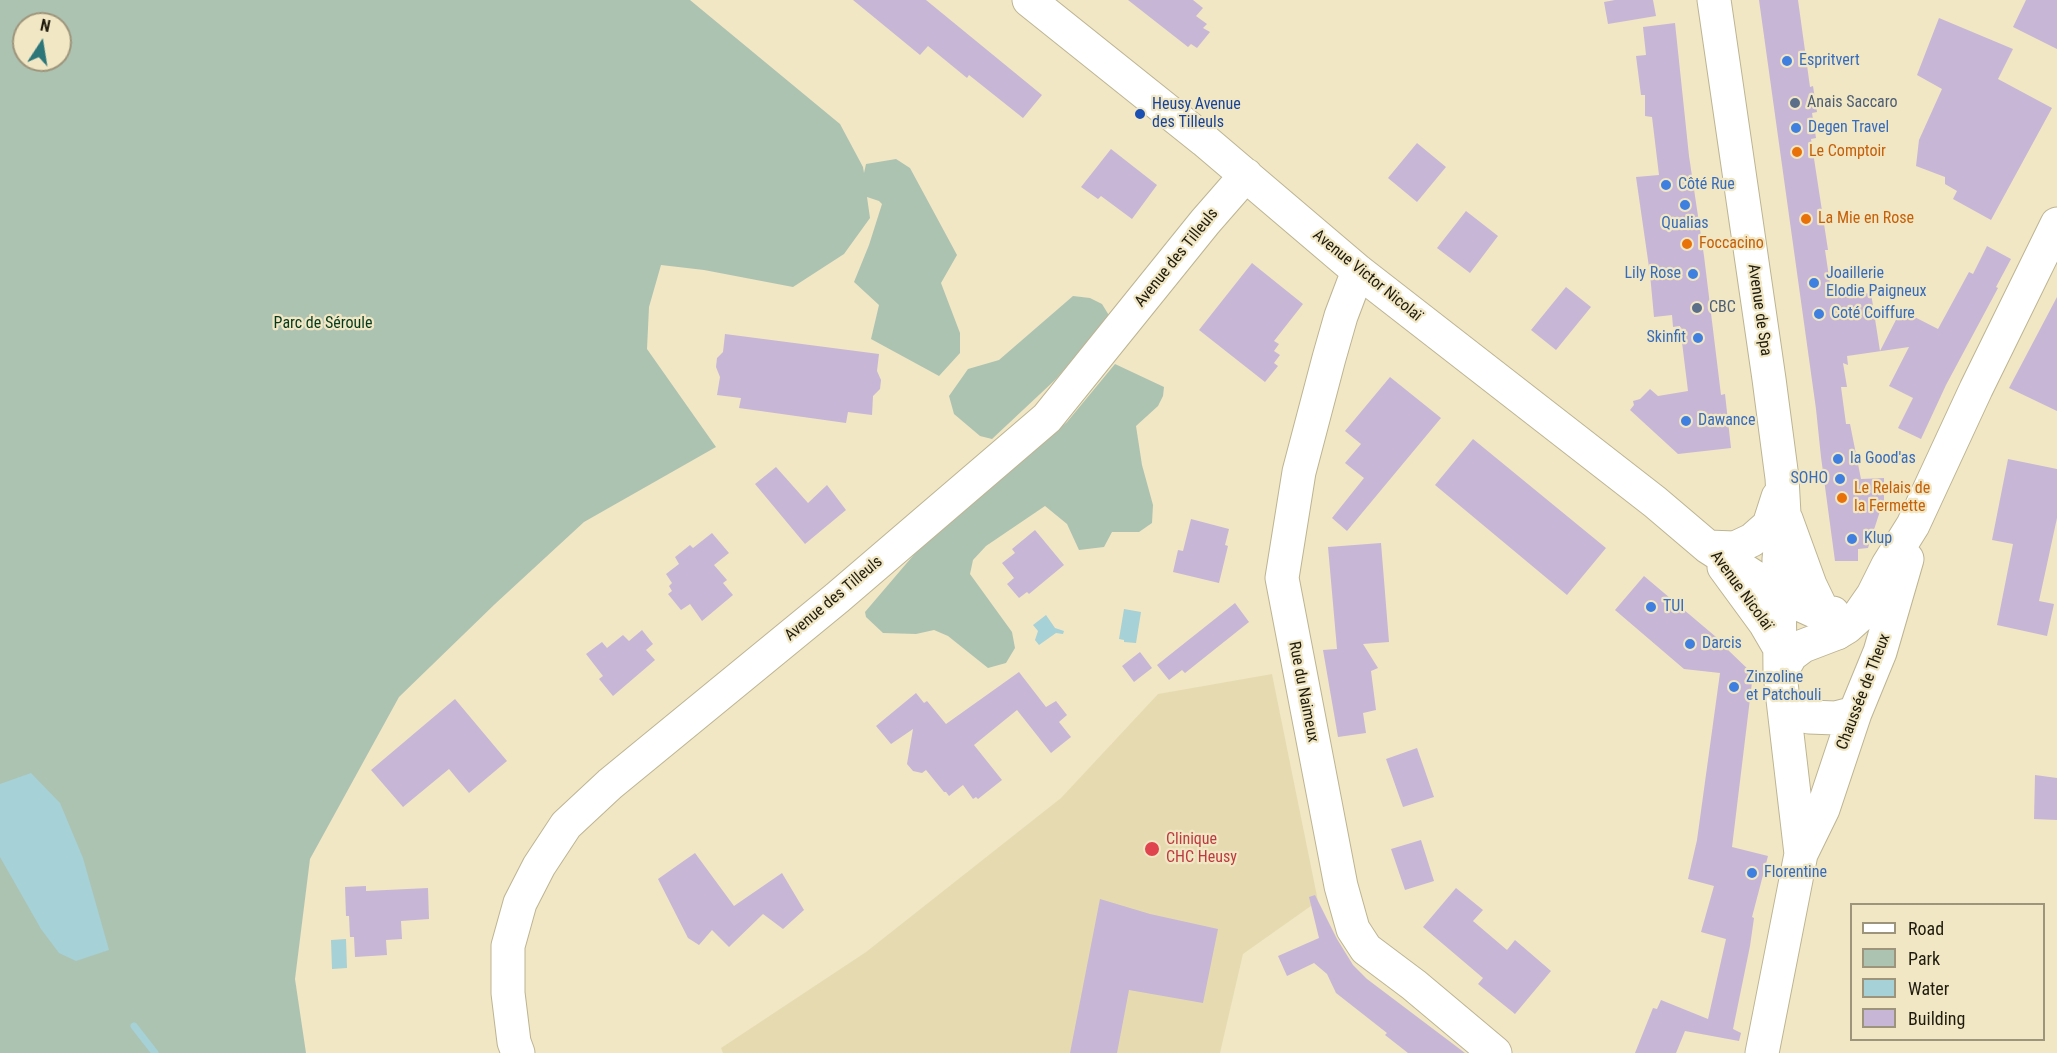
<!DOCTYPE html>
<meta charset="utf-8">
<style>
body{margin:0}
#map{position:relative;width:2057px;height:1053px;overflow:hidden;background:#f1e7c4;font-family:"Roboto Condensed",sans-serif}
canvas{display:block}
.legend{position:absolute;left:1850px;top:903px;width:195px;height:138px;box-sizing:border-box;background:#f1e7c4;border:2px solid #9d957b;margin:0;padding:8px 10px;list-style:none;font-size:18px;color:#1f1b0e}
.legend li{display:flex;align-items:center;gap:12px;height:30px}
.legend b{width:30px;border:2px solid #9d957b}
.north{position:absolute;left:12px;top:12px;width:60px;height:60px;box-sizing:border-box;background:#f1e7c4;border:2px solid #9d957b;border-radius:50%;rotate:12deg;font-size:16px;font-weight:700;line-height:24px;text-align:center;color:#1f1b0e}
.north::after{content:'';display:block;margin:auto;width:21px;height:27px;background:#2c7679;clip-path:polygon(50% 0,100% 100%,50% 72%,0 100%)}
</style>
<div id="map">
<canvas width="2057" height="1053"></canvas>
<ul class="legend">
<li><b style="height:8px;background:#fff"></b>Road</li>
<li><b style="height:16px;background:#acc3b2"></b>Park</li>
<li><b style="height:16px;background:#a6d1d6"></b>Water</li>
<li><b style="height:16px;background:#c7b6d6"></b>Building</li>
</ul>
<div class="north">N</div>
</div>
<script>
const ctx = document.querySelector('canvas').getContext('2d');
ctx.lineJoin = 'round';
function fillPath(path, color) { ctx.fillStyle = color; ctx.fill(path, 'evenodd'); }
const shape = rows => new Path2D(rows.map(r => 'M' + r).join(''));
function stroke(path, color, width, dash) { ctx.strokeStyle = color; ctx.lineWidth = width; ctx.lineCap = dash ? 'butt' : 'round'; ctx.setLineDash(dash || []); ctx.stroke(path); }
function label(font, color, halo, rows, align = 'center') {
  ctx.font = font + ' "Roboto Condensed",sans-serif'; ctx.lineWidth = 4.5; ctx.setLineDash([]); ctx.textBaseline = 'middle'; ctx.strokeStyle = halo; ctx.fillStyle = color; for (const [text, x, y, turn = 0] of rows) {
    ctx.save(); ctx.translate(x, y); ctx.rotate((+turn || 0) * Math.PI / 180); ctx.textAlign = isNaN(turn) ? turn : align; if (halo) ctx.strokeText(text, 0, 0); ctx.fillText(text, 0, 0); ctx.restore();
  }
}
fillPath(shape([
 [1272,674,1318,901,1243,954,1220,1053,723,1053,721,1048,866,952,1061,798,1158,694]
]), '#e6dbb0');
fillPath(shape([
 [0,0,690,0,840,124,863,167,864,173,866,164,896,159,910,168,957,255,941,283,960,333,960,353,939,376,871,339,879,305,854,282,869,245,882,204,879,201,867,197,870,218,844,254,793,287,704,270,661,265,649,307,647,349,716,447,584,522,495,604,399,697,310,859,295,979,306,1053,0,1053],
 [24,24,60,24,60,60,24,60],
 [1073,296,1090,298,1102,304,1110,317,1055,380,992,439,980,436,954,414,949,396,968,369,999,360],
 [1115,364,1164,387,1163,396,1158,406,1136,426,1142,465,1153,505,1152,523,1139,532,1112,532,1104,547,1079,550,1067,524,1045,506,986,546,973,560,970,574,1012,632,1015,648,1006,663,988,668,948,636,934,630,916,634,883,633,866,617,865,612,923,544,1067,422]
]), '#acc3b2');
fillPath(shape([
 [1124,609,1141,612,1136,643,1124,642,1124,640,1119,639],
 [1046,615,1055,628,1064,631,1063,634,1056,633,1039,645,1035,640,1038,631,1033,625],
 [31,773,60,803,83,858,109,950,76,961,59,953,41,929,0,857,0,784],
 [346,939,347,968,332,969,331,940]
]), '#a6d1d6');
stroke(shape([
 [134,1026,155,1053]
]), '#a6d1d6', 7);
fillPath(shape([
 [853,0,926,0,1042,95,1023,118,969,75,967,78,928,46,920,55],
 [1128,0,1193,0,1203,8,1196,16,1207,24,1203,28,1210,32,1197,48,1191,44,1188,47],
 [1615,0,1653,0,1656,16,1608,24,1604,2],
 [1759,0,1798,0,1810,87,1813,86,1817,112,1812,113,1816,138,1811,139,1828,250,1825,250,1832,297,1871,293,1880,351,1901,310,1938,329,1969,272,1973,274,1987,246,2011,259,1996,287,1998,288,1946,385,1921,439,1898,428,1913,398,1889,386,1909,347,1847,356,1848,365,1843,363,1847,387,1841,387,1846,424,1850,424,1861,479,1884,478,1884,505,1882,505,1868,548,1858,549,1858,561,1835,561,1821,457,1816,409],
 [2026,0,2057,0,2057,49,2013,27],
 [1939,18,2013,49,1998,79,2052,108,1991,220,1953,199,1957,191,1945,184,1945,177,1916,166,1919,140,1942,89,1917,75],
 [1675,23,1689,156,1704,256,1721,395,1725,394,1731,448,1678,454,1630,410,1634,405,1633,401,1640,399,1650,389,1658,396,1688,391,1680,326,1673,327,1672,315,1654,317,1650,274,1636,177,1659,175,1652,117,1645,116,1645,95,1641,95,1636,56,1646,55,1643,27],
 [1417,143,1446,167,1417,202,1388,178],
 [1111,149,1157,185,1132,219,1101,196,1098,199,1081,187],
 [1466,211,1498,236,1470,273,1437,248],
 [1252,263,1303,304,1274,341,1279,344,1274,351,1280,355,1274,363,1278,366,1265,382,1199,330],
 [1566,287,1591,307,1556,350,1531,330],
 [2057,297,2057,411,2009,388],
 [725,334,879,354,877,371,881,380,880,389,873,396,872,415,848,412,846,423,739,408,741,398,717,395,720,377,716,367,717,358,723,352],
 [1390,377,1441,418,1347,531,1332,518,1364,478,1345,463,1361,444,1345,431],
 [1473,439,1606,548,1567,595,1435,485],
 [2008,459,2057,469,2057,518,2039,601,2054,604,2047,636,1997,625,2013,544,1992,540],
 [776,467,808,503,827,485,846,510,805,544,755,484],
 [1191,519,1229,529,1225,545,1228,546,1219,583,1173,572,1178,550,1183,551],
 [1035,530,1064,565,1029,594,1027,592,1019,598,1007,584,1014,578,1002,563,1015,553,1012,549],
 [712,533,729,553,714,565,727,580,723,583,733,595,702,621,690,604,681,610,668,594,672,591,669,586,672,583,666,574,679,564,675,557,690,545,693,548],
 [1381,543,1389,642,1363,644,1378,668,1371,671,1376,710,1363,713,1366,733,1338,737,1323,650,1337,649,1328,547],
 [1644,576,1729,648,1727,649,1753,674,1732,847,1768,856,1752,917,1754,918,1750,946,1733,1029,1741,1033,1739,1041,1685,1031,1676,1053,1635,1053,1653,1008,1657,1009,1661,1000,1708,1019,1713,997,1726,939,1701,932,1714,886,1688,879,1697,840,1720,673,1684,669,1615,610],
 [1235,603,1249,622,1185,673,1182,670,1169,680,1157,665],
 [642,630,653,644,646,650,655,660,613,696,599,679,603,676,586,654,602,642,607,648,623,635,629,641],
 [1140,652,1152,668,1134,682,1122,666],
 [1019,672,1046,707,1056,701,1067,715,1059,722,1071,737,1051,753,1017,710,974,745,1002,780,978,799,976,797,973,799,963,785,949,796,946,792,944,792,926,770,922,773,913,771,907,764,913,729,891,744,876,726,916,693,924,703,927,701,946,724],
 [455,699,507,761,469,793,449,769,403,807,371,770],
 [1417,748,1434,797,1403,807,1386,759],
 [2035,775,2057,778,2057,820,2034,819],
 [1421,840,1434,881,1405,890,1391,849],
 [695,853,734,906,782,873,804,910,783,929,763,914,729,947,712,930,699,945,688,938,658,879],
 [366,886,366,891,428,888,429,919,401,921,402,939,386,940,387,955,355,957,354,937,350,937,349,916,346,916,345,887],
 [1456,888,1483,910,1473,921,1507,950,1515,940,1551,971,1515,1014,1478,984,1483,978,1423,927],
 [1315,895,1337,939,1353,965,1367,979,1465,1053,1408,1053,1385,1035,1387,1033,1336,993,1327,974,1314,963,1287,976,1278,956,1319,938,1309,897],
 [1100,899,1150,914,1218,929,1203,1003,1129,990,1117,1053,1070,1053]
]), '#c7b6d6');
const minor = shape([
 [1029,0,1204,140,1358,271,1655,502,1708,547,1790,600,1825,616,1837,633],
 [1714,0,1769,379,1782,478,1784,514,1779,559,1780,674],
 [1358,271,1341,316,1329,358,1299,472,1282,578,1341,886,1353,929,1366,949,1414,985,1495,1053],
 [1786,519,1810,585,1825,616,1833,613],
 [1708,547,1735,548,1752,540,1769,525,1778,497],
 [1724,567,1765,623,1779,647],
 [518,1053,514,1042,508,993,508,946,520,903,539,866,566,825,610,784,837,598,1047,418,1205,222,1246,175]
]);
const major = shape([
 [1783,700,1795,711,1809,717,1836,718,1855,713],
 [1801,854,1780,674,1791,655,1803,646,1837,633,1847,627,1857,618,1873,595,1888,565,1913,525,1976,389,2057,224],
 [1762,1053,1801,854,1823,809,1855,713,1880,652,1907,559]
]);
stroke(minor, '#bdb492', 35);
stroke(major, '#bdb492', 35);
stroke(minor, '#fff', 33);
stroke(major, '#fff', 33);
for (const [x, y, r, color] of [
 [1787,61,6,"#3f7fe0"],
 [1795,103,6,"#5c6f8a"],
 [1140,114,6,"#1a4fb4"],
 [1796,128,6,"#3f7fe0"],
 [1797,152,6,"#e8710a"],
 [1666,185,6,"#3f7fe0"],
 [1685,205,6,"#3f7fe0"],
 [1806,219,6,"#e8710a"],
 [1687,244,6,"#e8710a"],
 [1693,274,6,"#3f7fe0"],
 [1814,283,6,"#3f7fe0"],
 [1697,308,6,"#5c6f8a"],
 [1819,314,6,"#3f7fe0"],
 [1698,338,6,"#3f7fe0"],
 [1686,421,6,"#3f7fe0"],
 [1838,459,6,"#3f7fe0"],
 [1840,479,6,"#3f7fe0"],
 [1842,498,6,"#e8710a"],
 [1852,539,6,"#3f7fe0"],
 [1651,607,6,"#3f7fe0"],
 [1690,644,6,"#3f7fe0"],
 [1734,687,6,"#3f7fe0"],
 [1152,849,8,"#e0444e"],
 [1752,873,6,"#3f7fe0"]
]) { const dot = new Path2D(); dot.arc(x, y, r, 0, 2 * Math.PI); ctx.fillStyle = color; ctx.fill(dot); stroke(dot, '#f1e7c4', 2); }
label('16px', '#366cbe', '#f1e7c4', [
 ["Espritvert",1799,61],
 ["Degen Travel",1808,128],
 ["Côté Rue",1678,185],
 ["Qualias",1685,224,"center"],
 ["Lily Rose",1681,274,"right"],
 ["Joaillerie",1826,274],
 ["Elodie Paigneux",1826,292],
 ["Coté Coiffure",1831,314],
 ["Skinfit",1686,338,"right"],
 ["Dawance",1698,421],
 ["la Good'as",1850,459],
 ["SOHO",1828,479,"right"],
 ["Klup",1864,539],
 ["TUI",1663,607],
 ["Darcis",1702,644],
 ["Zinzoline",1746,678],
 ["et Patchouli",1746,696],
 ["Florentine",1764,873]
], 'left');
label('16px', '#4e5e75', '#f1e7c4', [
 ["Anais Saccaro",1807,103],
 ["CBC",1709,308]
], 'left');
label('16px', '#164399', '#f1e7c4', [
 ["Heusy Avenue",1152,105],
 ["des Tilleuls",1152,123]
], 'left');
label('16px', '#c56008', '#f1e7c4', [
 ["Le Comptoir",1809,152],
 ["La Mie en Rose",1818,219],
 ["Foccacino",1699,244],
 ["Le Relais de",1854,489],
 ["la Fermette",1854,507]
], 'left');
label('16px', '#1f1b0e', '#f1e7c4', [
 ["Avenue des Tilleuls",1177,258,-51],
 ["Avenue Victor Nicolaï",1367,276,39],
 ["Avenue de Spa",1759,310,82],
 ["Avenue Nicolaï",1741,591,54],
 ["Avenue des Tilleuls",834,599,-40],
 ["Rue du Naimeux",1303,692,79],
 ["Chaussée de Theux",1864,692,-69]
]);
label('16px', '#043a1c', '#f1e7c4', [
 ["Parc de Séroule",323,324]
]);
label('16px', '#be3a42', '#f1e7c4', [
 ["Clinique",1166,840],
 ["CHC Heusy",1166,858]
], 'left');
</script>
